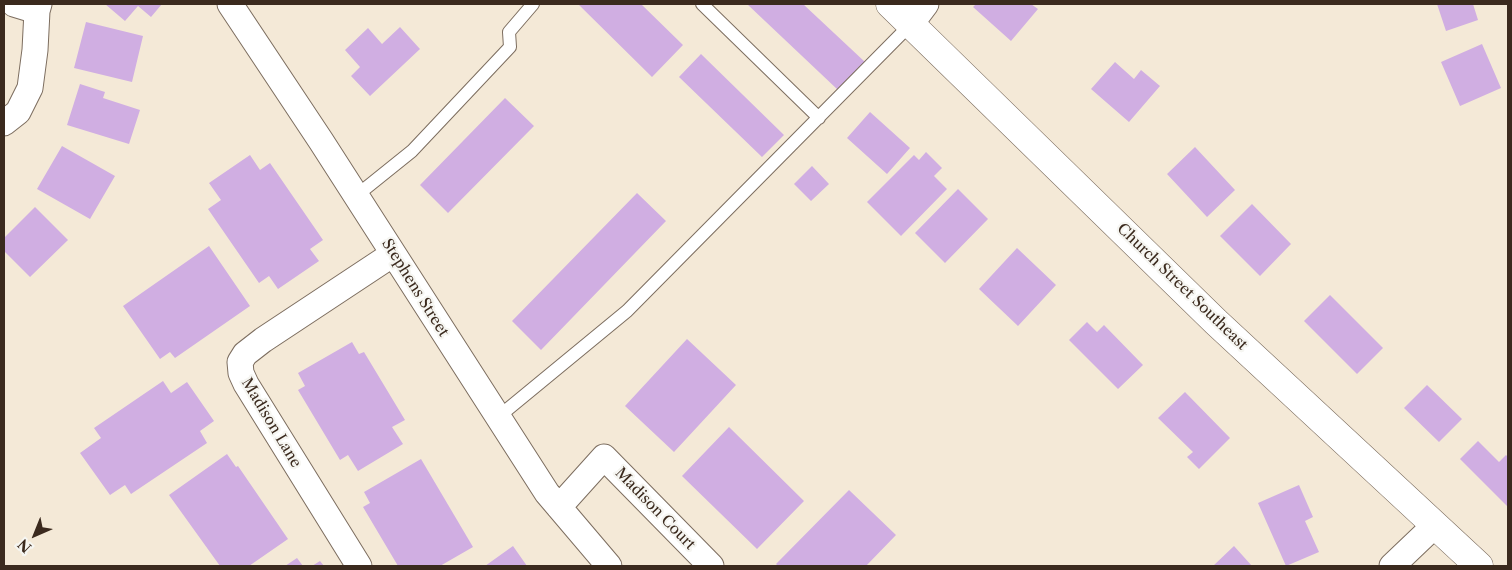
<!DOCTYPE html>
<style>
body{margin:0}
#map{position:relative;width:1512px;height:570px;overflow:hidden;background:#f4e9d7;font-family:"Libre Caslon Text",serif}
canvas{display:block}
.frame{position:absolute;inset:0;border:5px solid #3b2a1e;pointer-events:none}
.north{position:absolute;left:10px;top:510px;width:50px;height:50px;-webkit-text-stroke:4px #f6f6f2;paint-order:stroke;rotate:224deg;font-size:14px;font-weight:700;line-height:20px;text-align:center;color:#3b2a1e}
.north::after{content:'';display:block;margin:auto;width:18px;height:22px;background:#3b2a1e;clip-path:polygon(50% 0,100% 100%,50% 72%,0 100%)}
</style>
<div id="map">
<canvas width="1512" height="570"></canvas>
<div class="frame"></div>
<div class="north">N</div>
</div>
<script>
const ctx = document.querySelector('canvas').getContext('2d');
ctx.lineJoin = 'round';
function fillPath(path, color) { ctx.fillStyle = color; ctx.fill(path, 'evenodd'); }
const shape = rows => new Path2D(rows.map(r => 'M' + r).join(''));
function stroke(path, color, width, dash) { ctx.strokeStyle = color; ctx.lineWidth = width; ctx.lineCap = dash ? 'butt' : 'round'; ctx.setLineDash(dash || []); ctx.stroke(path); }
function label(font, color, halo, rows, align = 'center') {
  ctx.font = font + ' "Libre Caslon Text",serif'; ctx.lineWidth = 4.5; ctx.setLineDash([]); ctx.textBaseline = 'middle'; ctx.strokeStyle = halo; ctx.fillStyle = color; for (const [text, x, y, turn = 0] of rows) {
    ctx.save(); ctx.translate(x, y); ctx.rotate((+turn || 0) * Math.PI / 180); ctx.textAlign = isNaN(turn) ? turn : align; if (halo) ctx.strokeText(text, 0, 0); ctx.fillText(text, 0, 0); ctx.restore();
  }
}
fillPath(shape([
 [105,4,162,4,151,17,138,6,125,21],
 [578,4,641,4,683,45,652,77],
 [747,4,803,4,865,62,838,90],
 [976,4,1031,4,1038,9,1011,41,973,7],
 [1437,4,1473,4,1478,20,1446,31],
 [86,22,143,36,132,82,74,68],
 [400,27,420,49,370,96,351,76,360,67,345,50,368,28,382,44],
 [1482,44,1501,88,1460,106,1441,62],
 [701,54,784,135,762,157,679,77],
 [1115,62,1134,79,1141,70,1160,86,1129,122,1091,89],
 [80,84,105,92,103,98,140,110,129,144,67,125],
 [505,98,534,126,448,213,420,185],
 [870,112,910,148,887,174,847,138],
 [62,146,115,176,90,219,37,189],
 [1195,147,1235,190,1207,217,1167,174],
 [926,152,942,168,934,176,947,189,901,236,867,202,914,155,919,160],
 [250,155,260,170,270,163,323,240,310,249,319,261,278,289,269,276,259,283,208,209,221,200,209,183],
 [812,166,829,184,811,201,794,184],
 [958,189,988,219,945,263,915,233],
 [637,193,666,221,541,350,512,321],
 [1252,204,1291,244,1260,276,1220,236],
 [35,207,68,240,30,277,4,251,4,238],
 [209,246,250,306,175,358,170,352,160,359,123,306],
 [1017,248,1056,285,1018,326,979,289],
 [1330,295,1383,348,1357,374,1304,321],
 [1087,322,1097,332,1104,325,1143,365,1118,389,1069,340],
 [687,339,736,385,674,452,625,406],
 [352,342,359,354,364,352,405,420,392,427,403,444,358,471,348,455,340,460,298,390,305,386,298,373],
 [163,381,171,393,187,382,214,421,200,431,207,443,131,494,125,485,110,495,80,453,101,438,94,428],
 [1427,385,1462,419,1439,442,1404,408],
 [1185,392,1230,438,1199,469,1187,457,1193,452,1158,418],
 [729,427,804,501,757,549,682,476],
 [1478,441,1499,462,1506,455,1508,457,1508,507,1460,459],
 [227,454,236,467,238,466,288,539,249,566,220,566,169,495],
 [421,459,473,547,440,566,398,566,363,507,370,503,364,492],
 [1299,485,1313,517,1305,521,1319,552,1286,566,1258,503],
 [849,490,896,535,866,566,778,566,776,564],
 [513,546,527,566,485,566],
 [1234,546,1252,566,1213,566],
 [297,558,303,566,285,566],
 [320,561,324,566,312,566]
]), '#d0aee2');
const service = shape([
 [702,4,819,118],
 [356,196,412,151,510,47,509,32,533,4],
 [497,418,627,311,911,24]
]);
const minor = shape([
 [14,4,37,11],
 [230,4,321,141,547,493,609,566],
 [911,24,926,4],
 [4,123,18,112,30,88,35,50,37,11,39,4],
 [559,507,604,457,711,566],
 [359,566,246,384,241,373,240,362,245,354,263,340,393,254],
 [1392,566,1434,526]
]);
const tertiary = shape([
 [890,4,1216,322,1479,566]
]);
stroke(service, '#7c6d5f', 14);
stroke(minor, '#7c6d5f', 27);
stroke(tertiary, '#7c6d5f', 29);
stroke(service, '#fff', 12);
stroke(minor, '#fff', 25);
stroke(tertiary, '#fff', 28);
label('15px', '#3b2a1e', '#f6f6f2', [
 ["Church Street Southeast",1182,287,44],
 ["Stephens Street",415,288,58],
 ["Madison Lane",271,423,59],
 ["Madison Court",655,509,46]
]);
</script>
